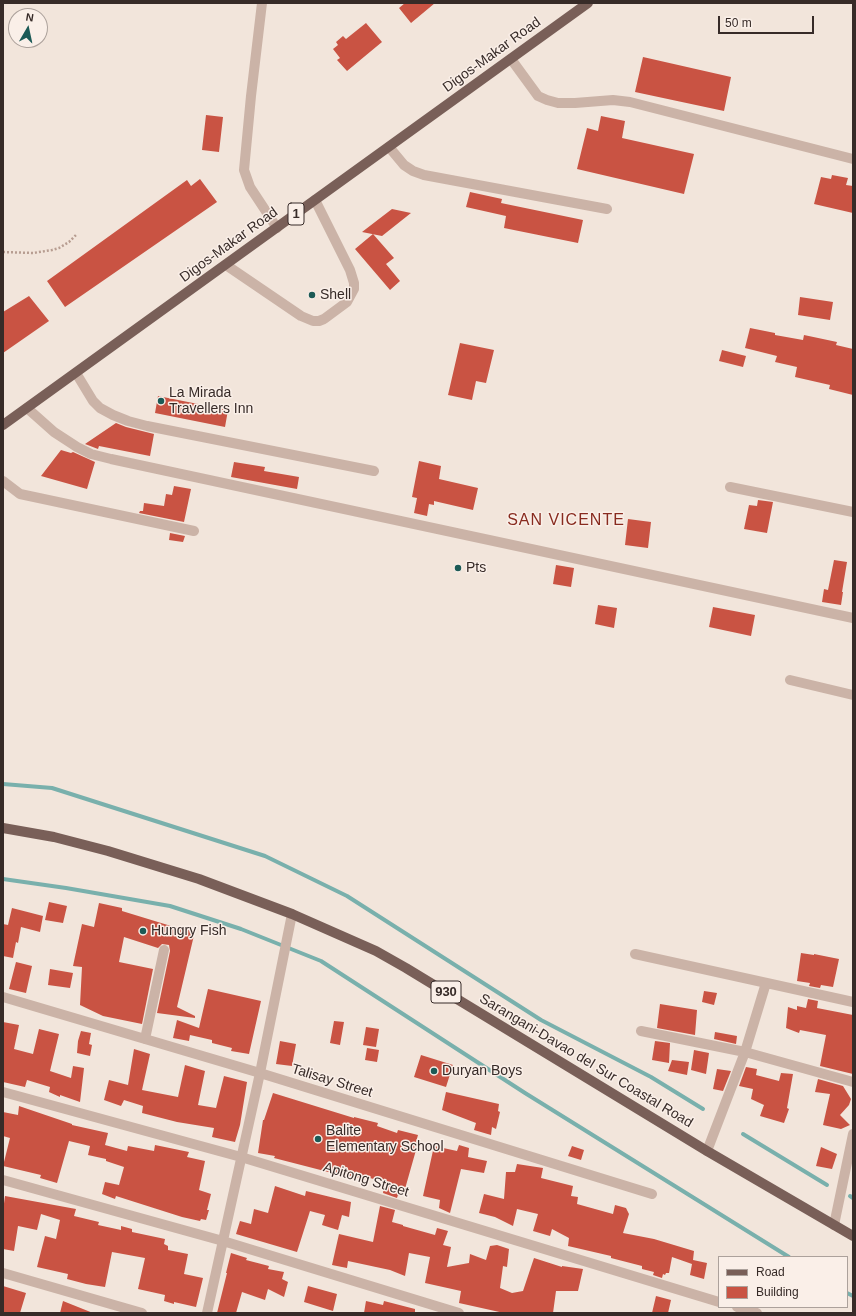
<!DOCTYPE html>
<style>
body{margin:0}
#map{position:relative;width:856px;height:1316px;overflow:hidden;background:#f2e5db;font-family:Helvetica,sans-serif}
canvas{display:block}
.frame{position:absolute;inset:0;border:4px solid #372b28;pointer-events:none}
.legend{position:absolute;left:718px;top:1256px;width:130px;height:52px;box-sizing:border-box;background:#faefe8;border:1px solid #aca19b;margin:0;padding:5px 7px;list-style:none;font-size:12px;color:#372b28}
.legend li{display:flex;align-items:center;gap:8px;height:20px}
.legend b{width:20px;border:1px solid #aca19b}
.north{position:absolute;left:8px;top:8px;width:40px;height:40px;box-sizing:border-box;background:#faefe8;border:1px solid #aca19b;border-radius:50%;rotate:9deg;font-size:11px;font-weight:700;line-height:16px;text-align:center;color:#372b28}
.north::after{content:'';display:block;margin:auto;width:14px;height:18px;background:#1c5a56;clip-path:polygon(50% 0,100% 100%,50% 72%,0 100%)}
.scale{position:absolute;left:718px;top:16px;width:96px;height:18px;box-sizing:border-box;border:2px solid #372b28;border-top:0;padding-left:5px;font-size:12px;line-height:14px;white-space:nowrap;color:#372b28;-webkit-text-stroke:3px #faefe8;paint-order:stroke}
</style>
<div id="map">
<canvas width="856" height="1316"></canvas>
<div class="frame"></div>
<ul class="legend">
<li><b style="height:5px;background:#795f58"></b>Road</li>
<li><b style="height:11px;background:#c95343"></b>Building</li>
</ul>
<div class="north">N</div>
<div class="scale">50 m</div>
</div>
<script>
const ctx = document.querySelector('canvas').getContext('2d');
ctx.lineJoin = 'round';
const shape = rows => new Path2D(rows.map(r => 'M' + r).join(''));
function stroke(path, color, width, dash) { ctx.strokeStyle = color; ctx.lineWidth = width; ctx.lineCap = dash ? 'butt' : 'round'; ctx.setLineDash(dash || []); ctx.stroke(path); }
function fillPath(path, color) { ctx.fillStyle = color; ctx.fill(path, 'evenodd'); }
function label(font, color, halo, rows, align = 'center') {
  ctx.font = font + ' Helvetica,sans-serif'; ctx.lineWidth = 3; ctx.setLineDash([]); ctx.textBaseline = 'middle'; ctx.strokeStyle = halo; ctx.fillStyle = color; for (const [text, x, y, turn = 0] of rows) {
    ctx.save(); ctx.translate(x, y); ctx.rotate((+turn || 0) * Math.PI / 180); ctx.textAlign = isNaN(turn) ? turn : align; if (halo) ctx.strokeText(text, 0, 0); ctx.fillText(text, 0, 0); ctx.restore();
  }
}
stroke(shape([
 [3,784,52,788,265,856,347,896,541,1020,651,1077,703,1109],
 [3,879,66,888,170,906,241,929,321,961,525,1093,789,1257],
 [743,1134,827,1185],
 [850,1196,853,1198],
 [847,1293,853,1296]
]), '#79b0ac', 4);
fillPath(shape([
 [405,3,435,3,411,23,399,8],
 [366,23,382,42,347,71,337,60,340,58,333,49,338,45,336,42,343,36,346,39],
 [643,57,731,77,724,111,635,92],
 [206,115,223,117,219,152,202,150],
 [601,116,625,121,622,138,694,154,684,194,577,169,587,128,598,131],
 [832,175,848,178,846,185,853,186,853,213,814,204,821,177,831,179],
 [200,179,217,202,65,307,47,281,187,180,191,186],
 [470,192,502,199,501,203,583,220,578,243,504,228,506,216,466,207],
 [392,209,411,213,382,236,362,232],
 [373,234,394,258,386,264,400,281,390,290,355,249],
 [29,296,49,321,3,353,3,312],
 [800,297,833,302,830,320,798,315],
 [750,328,775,333,775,335,803,340,804,335,837,342,836,345,853,349,853,395,829,389,830,385,795,377,797,367,775,362,777,356,745,348],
 [460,343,494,350,486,383,476,381,472,400,448,395],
 [722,350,746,356,743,367,719,361],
 [158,396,228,410,225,427,155,413],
 [116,423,126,427,154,434,150,456,99,446,98,449,85,444],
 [61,450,71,453,73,452,95,462,87,489,41,476],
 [419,461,441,466,439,479,478,488,473,510,434,501,434,505,429,504,427,516,414,513,417,498,412,497],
 [234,462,265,467,264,471,299,477,297,489,231,477],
 [174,486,191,489,184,522,139,513,140,511,143,511,144,503,164,506,166,494,172,495],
 [758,500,773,502,767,533,744,529,749,505,757,506],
 [628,519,651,522,648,548,625,545],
 [170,533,185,536,183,542,169,540],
 [834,560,847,562,842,592,843,592,841,605,822,602,824,589,828,590],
 [556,565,574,568,571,587,553,584],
 [598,605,617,608,614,628,595,624],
 [713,607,755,615,751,636,709,627],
 [49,902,67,906,63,923,45,920],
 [99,903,122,908,122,911,171,926,195,931,177,1007,195,1016,195,1018,157,1013,170,951,169,945,162,944,158,948,124,937,119,962,153,969,142,1024,103,1016,80,1005,82,967,73,966,82,924,94,927],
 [12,908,43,916,40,932,21,927,18,943,16,942,13,958,3,956,3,924,8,925],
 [801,953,814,955,814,954,839,959,833,987,821,985,820,988,809,986,810,983,797,981],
 [16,962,32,966,26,993,9,989],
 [50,969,73,973,70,988,48,985],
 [208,989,261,1001,249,1054,231,1051,232,1048,212,1043,212,1040,190,1035,189,1041,173,1038,177,1020,199,1028],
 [704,991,717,993,714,1005,702,1002],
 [808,999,818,1001,817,1008,853,1015,853,1074,820,1066,826,1035,800,1030,799,1033,786,1028,788,1007,797,1010,797,1006,806,1008],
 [660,1004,697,1010,695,1035,657,1028],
 [334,1021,344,1022,340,1045,330,1043],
 [3,1022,19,1025,14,1049,33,1054,39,1029,59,1034,50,1071,71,1078,73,1066,84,1068,80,1102,60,1095,60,1097,49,1092,50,1087,27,1080,25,1087,3,1082],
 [366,1027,379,1029,376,1047,363,1045],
 [81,1031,91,1033,89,1044,92,1045,90,1056,77,1053,78,1041],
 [715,1032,737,1036,736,1044,714,1039],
 [280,1041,296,1044,292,1066,276,1064],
 [655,1041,670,1043,669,1063,652,1060],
 [367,1048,379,1050,377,1062,365,1060],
 [134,1049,150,1054,142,1090,178,1097,185,1065,205,1071,198,1105,216,1108,224,1076,247,1082,240,1125,235,1142,212,1137,214,1128,177,1122,142,1113,143,1106,124,1100,121,1106,104,1100,109,1080,128,1085],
 [694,1050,709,1053,706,1074,691,1070],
 [421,1055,453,1065,446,1087,414,1077],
 [672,1060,689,1062,687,1075,668,1071],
 [746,1067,757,1069,756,1075,779,1081,781,1073,793,1074,787,1108,789,1109,784,1123,760,1116,764,1105,751,1099,753,1089,739,1086],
 [717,1069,731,1071,723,1091,713,1089],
 [818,1079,843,1086,851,1099,849,1105,840,1115,850,1125,841,1129,823,1125,830,1094,815,1092],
 [446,1092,499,1104,498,1111,500,1112,496,1129,492,1127,491,1135,474,1130,476,1123,442,1110],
 [273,1093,354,1118,354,1117,378,1123,377,1126,397,1133,398,1130,418,1135,416,1142,418,1143,403,1196,398,1195,397,1198,383,1193,385,1182,366,1177,365,1180,340,1173,340,1175,274,1158,275,1156,258,1153,263,1120,264,1120],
 [19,1106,72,1124,72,1125,108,1133,105,1145,127,1151,128,1146,154,1151,155,1145,189,1152,187,1157,205,1161,199,1190,211,1194,207,1210,209,1210,206,1220,201,1219,200,1221,182,1217,116,1196,115,1199,102,1194,105,1182,119,1185,124,1167,106,1161,106,1159,88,1155,90,1146,69,1141,57,1183,40,1178,41,1175,3,1166,10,1138,3,1136,3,1112,18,1115],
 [459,1145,469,1148,468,1157,487,1161,484,1173,461,1169,450,1213,439,1208,440,1200,423,1196,434,1146,457,1151],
 [572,1146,584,1150,581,1160,568,1156],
 [821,1147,837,1154,832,1169,816,1166],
 [517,1164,543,1168,541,1178,573,1186,571,1196,578,1197,577,1204,613,1214,615,1205,626,1208,629,1214,623,1233,654,1239,694,1251,693,1260,707,1263,704,1279,690,1275,692,1264,672,1257,669,1273,666,1273,665,1275,663,1274,662,1278,653,1275,654,1272,642,1269,642,1266,611,1258,611,1256,568,1246,569,1238,552,1229,550,1236,533,1231,538,1214,517,1209,513,1226,495,1217,479,1213,484,1194,504,1199,506,1172,515,1172],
 [275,1186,305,1196,306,1191,351,1202,349,1217,342,1215,338,1230,322,1225,325,1215,310,1211,297,1252,236,1234,240,1221,251,1224,254,1209,268,1213],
 [5,1196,76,1209,74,1216,99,1222,98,1225,121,1230,121,1226,132,1229,132,1232,165,1239,164,1244,168,1246,168,1250,188,1254,184,1274,203,1278,196,1307,174,1302,174,1304,164,1301,165,1295,138,1289,145,1258,112,1252,105,1287,86,1284,67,1279,68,1274,37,1267,45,1236,56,1239,60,1220,41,1214,37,1230,18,1226,14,1251,3,1249,3,1211],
 [380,1206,395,1210,392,1222,403,1225,403,1226,435,1235,437,1228,448,1231,443,1245,451,1247,447,1267,469,1263,470,1254,486,1260,490,1246,497,1245,509,1249,507,1267,503,1266,500,1288,512,1293,523,1291,534,1258,562,1267,562,1266,583,1269,578,1291,556,1291,553,1313,504,1313,459,1303,461,1291,425,1283,430,1257,409,1253,405,1276,390,1270,348,1261,347,1268,332,1265,339,1234,373,1242],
 [231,1253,247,1258,246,1260,269,1266,268,1269,284,1272,282,1279,288,1282,284,1297,268,1289,265,1300,242,1292,236,1313,217,1313,227,1273,226,1273],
 [3,1286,26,1293,20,1313,3,1313],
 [308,1286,337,1294,333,1311,304,1302],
 [656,1296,671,1300,668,1313,652,1313],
 [63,1301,93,1313,60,1313],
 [366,1301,383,1305,384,1301,415,1309,415,1313,364,1313]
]), '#c95343');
stroke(shape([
 [3,252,33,253,52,250,59,248,69,242,77,234]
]), '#b79d91', 2.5, [2, 2]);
stroke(shape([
 [262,3,251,96,244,170,250,187,277,228],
 [511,59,538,96,547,100,558,103,575,103,613,100,630,102,853,159],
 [389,147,404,165,413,171,424,175,607,209],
 [226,265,301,316,313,321,319,321,324,319,347,302,354,289,354,283,350,270,315,200],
 [76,373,93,401,100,408,113,415,128,421,147,426,374,471],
 [27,408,54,432,77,447,91,454,111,459,853,618],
 [3,481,20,494,194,531],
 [730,487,853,512],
 [790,680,853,695],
 [635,954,853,1002],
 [3,997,260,1073,652,1194],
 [641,1031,745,1052,853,1082],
 [145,1039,164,950],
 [3,1092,241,1157,719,1302],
 [707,1151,745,1052,766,983],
 [3,1180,223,1241,459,1313],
 [834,1225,853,1134],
 [3,1273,142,1313],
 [737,1307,757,1313],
 [207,1313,260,1073,292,914]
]), '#cbb3a7', 10);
stroke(shape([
 [3,425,588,3],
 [3,828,54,837,108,851,199,879,292,914,376,951,406,968,707,1151,853,1236]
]), '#795f58', 10);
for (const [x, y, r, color] of [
 [312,295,4,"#1c5a56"],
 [161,401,4,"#1c5a56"],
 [458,568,4,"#1c5a56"],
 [143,931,4,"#1c5a56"],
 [434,1071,4,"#1c5a56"],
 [318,1139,4,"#1c5a56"]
]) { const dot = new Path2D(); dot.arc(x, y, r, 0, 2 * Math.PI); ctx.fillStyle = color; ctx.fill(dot); stroke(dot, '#faefe8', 1.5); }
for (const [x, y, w] of [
 [296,214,16],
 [446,992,30]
]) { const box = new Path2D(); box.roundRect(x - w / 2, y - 11, w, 22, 3); ctx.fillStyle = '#faefe8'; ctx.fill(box); stroke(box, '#372b28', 1); }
label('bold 13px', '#372b28', null, [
 ["1",296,214],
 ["930",446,992]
]);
label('14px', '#372b28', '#faefe8', [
 ["Digos-Makar Road",492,55,-36],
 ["Digos-Makar Road",229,245,-36],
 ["Sarangani-Davao del Sur Coastal Road",586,1061,31],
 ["Talisay Street",332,1081,17],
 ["Apitong Street",366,1180,17]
]);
label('14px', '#372b28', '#faefe8', [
 ["Shell",320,295],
 ["La Mirada",169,393],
 ["Travellers Inn",169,409],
 ["Pts",466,568],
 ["Hungry Fish",151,931],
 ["Duryan Boys",442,1071],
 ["Balite",326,1131],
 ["Elementary School",326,1147]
], 'left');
ctx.letterSpacing = '1px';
label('16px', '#882b1f', '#faefe8', [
 ["SAN VICENTE",566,521]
]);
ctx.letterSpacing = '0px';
</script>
